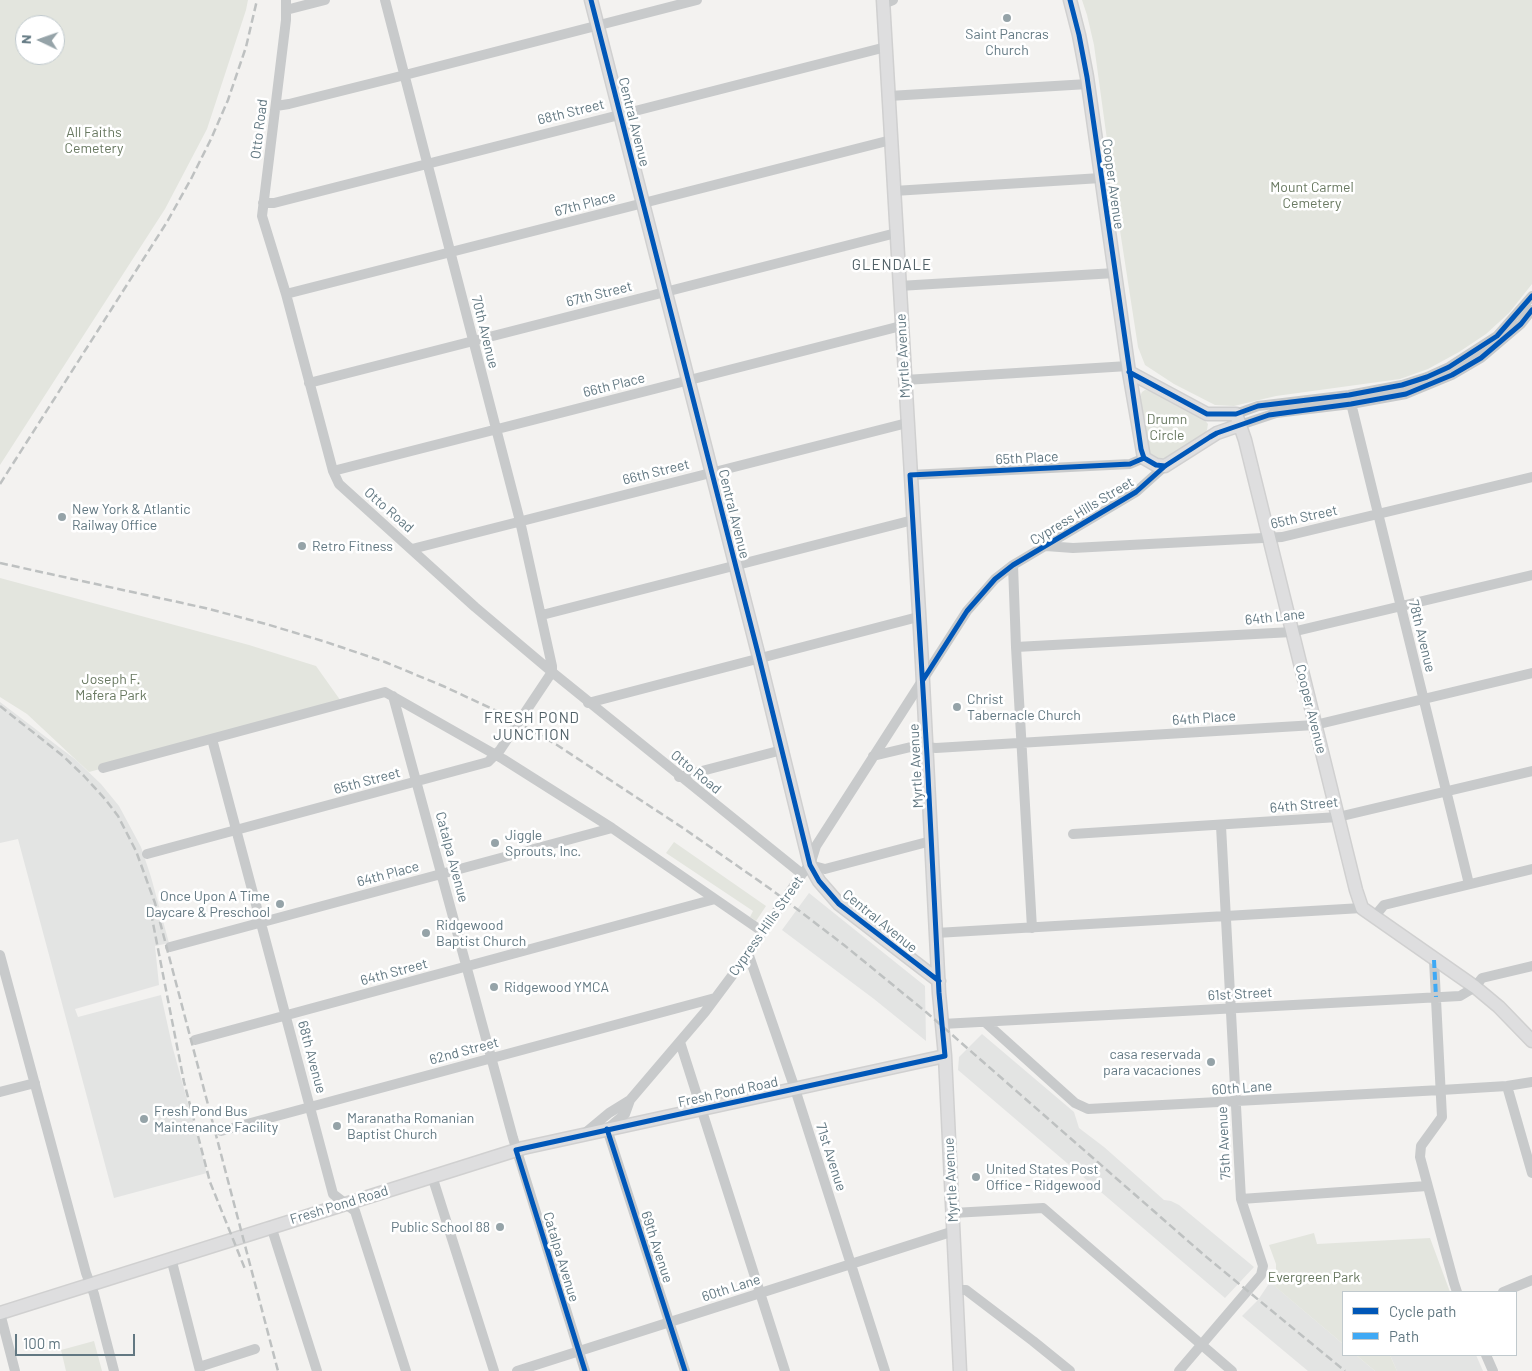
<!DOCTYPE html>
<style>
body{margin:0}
#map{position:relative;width:1532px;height:1371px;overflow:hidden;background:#f3f2f0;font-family:Barlow,sans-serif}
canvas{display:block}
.legend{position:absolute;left:1342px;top:1291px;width:175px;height:65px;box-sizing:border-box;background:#fff;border:1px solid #c0c9cd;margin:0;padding:6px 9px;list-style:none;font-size:15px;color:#627882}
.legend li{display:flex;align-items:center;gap:10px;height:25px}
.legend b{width:25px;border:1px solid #c0c9cd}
.north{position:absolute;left:15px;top:15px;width:50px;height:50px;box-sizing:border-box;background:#fff;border:1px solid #c0c9cd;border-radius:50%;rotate:273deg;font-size:14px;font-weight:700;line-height:20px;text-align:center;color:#627882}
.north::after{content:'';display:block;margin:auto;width:18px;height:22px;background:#95a3a8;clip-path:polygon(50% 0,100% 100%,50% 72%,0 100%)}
.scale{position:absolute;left:15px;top:1334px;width:120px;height:22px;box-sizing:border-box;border:2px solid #627882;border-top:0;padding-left:6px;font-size:15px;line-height:18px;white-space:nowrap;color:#627882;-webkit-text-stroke:4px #fff;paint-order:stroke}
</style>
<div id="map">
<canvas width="1532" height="1371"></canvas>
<ul class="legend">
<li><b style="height:6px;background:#0057b8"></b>Cycle path</li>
<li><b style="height:6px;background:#3fa9f5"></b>Path</li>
</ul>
<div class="north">N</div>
<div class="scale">100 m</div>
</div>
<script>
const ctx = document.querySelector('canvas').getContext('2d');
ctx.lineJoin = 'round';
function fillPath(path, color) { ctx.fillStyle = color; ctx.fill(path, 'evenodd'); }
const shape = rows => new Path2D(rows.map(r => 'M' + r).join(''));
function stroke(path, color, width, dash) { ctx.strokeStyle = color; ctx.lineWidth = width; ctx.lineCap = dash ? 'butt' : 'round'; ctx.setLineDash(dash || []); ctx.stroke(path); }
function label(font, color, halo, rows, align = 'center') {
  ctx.font = font + ' Barlow,sans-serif'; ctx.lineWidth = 5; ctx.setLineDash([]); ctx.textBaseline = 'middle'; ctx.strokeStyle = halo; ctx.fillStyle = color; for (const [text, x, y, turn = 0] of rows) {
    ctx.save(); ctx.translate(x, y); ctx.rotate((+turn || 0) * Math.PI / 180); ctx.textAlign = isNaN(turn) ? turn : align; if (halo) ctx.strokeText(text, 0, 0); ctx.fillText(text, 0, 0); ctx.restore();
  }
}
fillPath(shape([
 [0,702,76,760,101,784,119,806,141,847,151,877,169,943,155,946,159,985,75,1009,78,1017,161,995,172,1045,207,1173,114,1198,18,839,0,843],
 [809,893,925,986,926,1041,874,999,782,930],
 [982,1034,1074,1112,1079,1128,1104,1147,1164,1200,1171,1201,1179,1205,1254,1267,1225,1298,958,1070,959,1057],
 [1270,1282,1343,1344,1343,1355,1356,1355,1375,1371,1308,1371,1242,1316,1258,1300],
 [1390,1355,1476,1355,1483,1371,1397,1371]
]), '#e3e4e3');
fillPath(shape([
 [0,0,248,0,246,10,207,129,165,209,0,465],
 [25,25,55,25,55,55,25,55],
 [1082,0,1532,0,1532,284,1509,313,1486,334,1459,352,1428,369,1400,379,1276,396,1234,406,1215,405,1174,384,1145,365,1138,347,1115,198,1094,45,1087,15],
 [1145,390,1153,391,1202,417,1208,424,1207,430,1204,435,1161,462,1150,459,1137,403,1142,392],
 [0,578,249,645,316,666,343,704,89,772,27,714,0,697],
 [674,842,766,906,756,921,750,917,753,911,666,853],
 [1314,1233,1317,1244,1430,1238,1450,1292,1343,1292,1343,1344,1272,1284,1276,1277,1276,1264,1269,1245],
 [94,1341,102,1371,66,1371,61,1350],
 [1356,1355,1390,1355,1397,1371,1375,1371]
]), '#e3e5de');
const major = shape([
 [591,0,759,657,810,865,819,881,839,904,939,981],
 [883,0,922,663,939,993,945,1056,960,1371],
 [1070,0,1079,35,1087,77,1129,372,1144,458,1156,465,1165,466,1217,433,1240,425],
 [1129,372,1207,414,1236,414,1245,440,1356,890,1362,908,1475,987,1499,1007,1532,1041],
 [0,1313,523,1148,945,1056]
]);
stroke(major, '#d0d0d0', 15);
stroke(shape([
 [286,0,286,20,262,216,286,294,333,471,339,484,475,607,552,672,802,874],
 [883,4,893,0],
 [286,10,325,0],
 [889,96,1088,84],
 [276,106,289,104,405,75,697,0],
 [894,191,1101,178],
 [263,203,274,203,886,47],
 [899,286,1115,273],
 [286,294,891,140],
 [905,380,1128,366],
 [309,383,896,233],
 [1349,395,1469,884],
 [1236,414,1258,406,1349,395,1402,385,1427,377,1449,367,1497,336,1532,296],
 [1240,425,1276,413,1351,404,1406,394,1452,375,1481,358,1521,324,1532,310],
 [333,471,901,326],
 [910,475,1130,464,1144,458],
 [1046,546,1073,548,1282,537,1532,477],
 [412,549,907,423],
 [1013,565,1016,647,1032,928],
 [542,615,913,520],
 [1016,647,1292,632,1532,575],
 [393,696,513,1138,585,1371],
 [588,703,918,617],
 [212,739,333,1194,355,1211,406,1371],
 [873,756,915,746,936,748,1315,725,1532,673],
 [103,768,385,692,503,759,612,828,763,932],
 [679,777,782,750],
 [1073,834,1338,817,1532,771],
 [147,854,488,762,500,750,552,672,552,666,520,521,385,0],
 [810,865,825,869,931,841],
 [1374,917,1384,905,1532,869],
 [936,933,1362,908],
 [170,947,612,828],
 [748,953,795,1089,885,1371],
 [0,955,86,1273,94,1294,114,1371],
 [1434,960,1442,1117,1421,1146,1420,1157,1454,1283,1457,1292],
 [985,1022,1075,1103,1088,1109,1441,1090,1507,1086,1532,1082],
 [942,1024,1460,996,1475,987,1482,978,1532,966],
 [195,1040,715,899],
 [680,1042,785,1371],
 [1507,1086,1532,1173],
 [0,1092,35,1083],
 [630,1100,625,1114,607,1129,685,1371],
 [221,1131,715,998],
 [585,1133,609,1113,630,1100,705,1012,743,961,802,874,810,865,816,846,967,611,995,579,1013,565,1136,492,1165,466],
 [432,1176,494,1371],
 [1241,1199,1427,1186],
 [953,1213,1043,1208,1232,1371],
 [271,1226,317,1371],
 [171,1258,200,1371],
 [956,1290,966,1290,1033,1341,1070,1371],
 [1503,1292,1532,1280],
 [0,1313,15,1371],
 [1486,1355,1493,1371],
 [199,1367,255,1349],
 [517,1371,954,1231],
 [1179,1371,1261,1275,1263,1266,1241,1199,1221,826]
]), '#c8cacb', 10);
stroke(major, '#dededf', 12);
stroke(shape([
 [0,484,167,222,191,179,211,139,228,100,246,47,257,0],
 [0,563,205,608,266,624,326,642,385,662,443,686,499,712,557,745,683,828,772,890,844,945,926,1012,1204,1255,1345,1371],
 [0,706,63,756,84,776,105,799,118,816,136,851,155,903,278,1371],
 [151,913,184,1082,210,1182,245,1269]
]), '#bec1c1', 2.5, [8, 4]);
stroke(shape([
 [1434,960,1436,997]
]), '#3fa9f5', 4, [8, 4]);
stroke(shape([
 [591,0,759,657,810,865,819,881,839,904,939,981],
 [1070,0,1079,35,1087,77,1141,449,1144,458,1156,465,1165,466],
 [1129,372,1207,414,1236,414,1258,406,1349,395,1402,385,1427,377,1449,367,1497,336,1532,296],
 [923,680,967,611,995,579,1013,565,1136,492,1165,466,1210,437,1217,433,1269,415,1351,404,1406,394,1452,375,1481,358,1521,324,1532,310],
 [607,1129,685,1371],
 [585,1371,516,1150,945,1056,939,993,927,756,910,475,1130,464,1144,458]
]), '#0057b8', 5);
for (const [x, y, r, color] of [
 [1007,18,5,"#95a3a8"],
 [62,517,5,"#95a3a8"],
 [302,546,5,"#95a3a8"],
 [957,707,5,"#95a3a8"],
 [495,843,5,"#95a3a8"],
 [280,904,5,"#95a3a8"],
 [426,933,5,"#95a3a8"],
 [494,987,5,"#95a3a8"],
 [1211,1062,5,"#95a3a8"],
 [144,1119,5,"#95a3a8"],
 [337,1126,5,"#95a3a8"],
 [976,1177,5,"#95a3a8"],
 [500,1227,5,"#95a3a8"]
]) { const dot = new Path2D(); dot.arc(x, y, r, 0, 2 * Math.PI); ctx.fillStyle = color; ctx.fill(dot); stroke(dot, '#fff', 2); }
label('14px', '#627882', '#fff', [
 ["Saint Pancras",1007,34,"center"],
 ["Church",1007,50,"center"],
 ["New York & Atlantic",72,509],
 ["Railway Office",72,525],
 ["Retro Fitness",312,546],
 ["Christ",967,699],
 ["Tabernacle Church",967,715],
 ["Jiggle",505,835],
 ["Sprouts, Inc.",505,851],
 ["Once Upon A Time",270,896,"right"],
 ["Daycare & Preschool",270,912,"right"],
 ["Ridgewood",436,925],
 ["Baptist Church",436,941],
 ["Ridgewood YMCA",504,987],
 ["casa reservada",1201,1054,"right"],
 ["para vacaciones",1201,1070,"right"],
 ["Fresh Pond Bus",154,1111],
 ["Maintenance Facility",154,1127],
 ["Maranatha Romanian",347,1118],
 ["Baptist Church",347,1134],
 ["United States Post",986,1169],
 ["Office - Ridgewood",986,1185],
 ["Public School 88",490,1227,"right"]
], 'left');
label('14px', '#627882', '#fff', [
 ["68th Street",571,112,-14],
 ["Central Avenue",634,122,76],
 ["Otto Road",259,129,-83],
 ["Cooper Avenue",1113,184,82],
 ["67th Place",585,204,-15],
 ["67th Street",599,294,-14],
 ["70th Avenue",485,332,76],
 ["Myrtle Avenue",903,356,-93],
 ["66th Place",614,385,-14],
 ["65th Place",1027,458,-3],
 ["66th Street",656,472,-14],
 ["Otto Road",389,510,41],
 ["Cypress Hills Street",1082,511,-31],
 ["Central Avenue",734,514,76],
 ["65th Street",1304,517,-12],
 ["64th Lane",1275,617,-6],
 ["78th Avenue",1422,636,76],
 ["Cooper Avenue",1311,709,76],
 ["64th Place",1204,718,-4],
 ["Myrtle Avenue",916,766,-93],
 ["Otto Road",696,772,39],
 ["65th Street",367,781,-15],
 ["64th Street",1304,805,-5],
 ["Catalpa Avenue",452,857,75],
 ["64th Place",388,874,-15],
 ["Central Avenue",880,921,39],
 ["Cypress Hills Street",766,926,-55],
 ["64th Street",394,972,-15],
 ["61st Street",1240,994,-3],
 ["62nd Street",464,1051,-15],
 ["68th Avenue",312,1057,75],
 ["60th Lane",1242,1088,-4],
 ["Fresh Pond Road",728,1092,-12],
 ["75th Avenue",1224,1143,-93],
 ["71st Avenue",831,1157,72],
 ["Myrtle Avenue",951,1180,-93],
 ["Fresh Pond Road",339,1205,-17],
 ["69th Avenue",657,1247,72],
 ["Catalpa Avenue",561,1257,73],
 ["60th Lane",731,1288,-18]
]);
label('14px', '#697961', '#fff', [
 ["All Faiths",94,132],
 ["Cemetery",94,148],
 ["Mount Carmel",1312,187],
 ["Cemetery",1312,203],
 ["Drumn",1167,419],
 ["Circle",1167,435],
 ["Joseph F.",111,679],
 ["Mafera Park",111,695],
 ["Evergreen Park",1314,1277]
]);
ctx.letterSpacing = '1px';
label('15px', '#506067', '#fff', [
 ["GLENDALE",892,265],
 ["FRESH POND",532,718],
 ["JUNCTION",532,735]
]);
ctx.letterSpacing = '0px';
</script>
